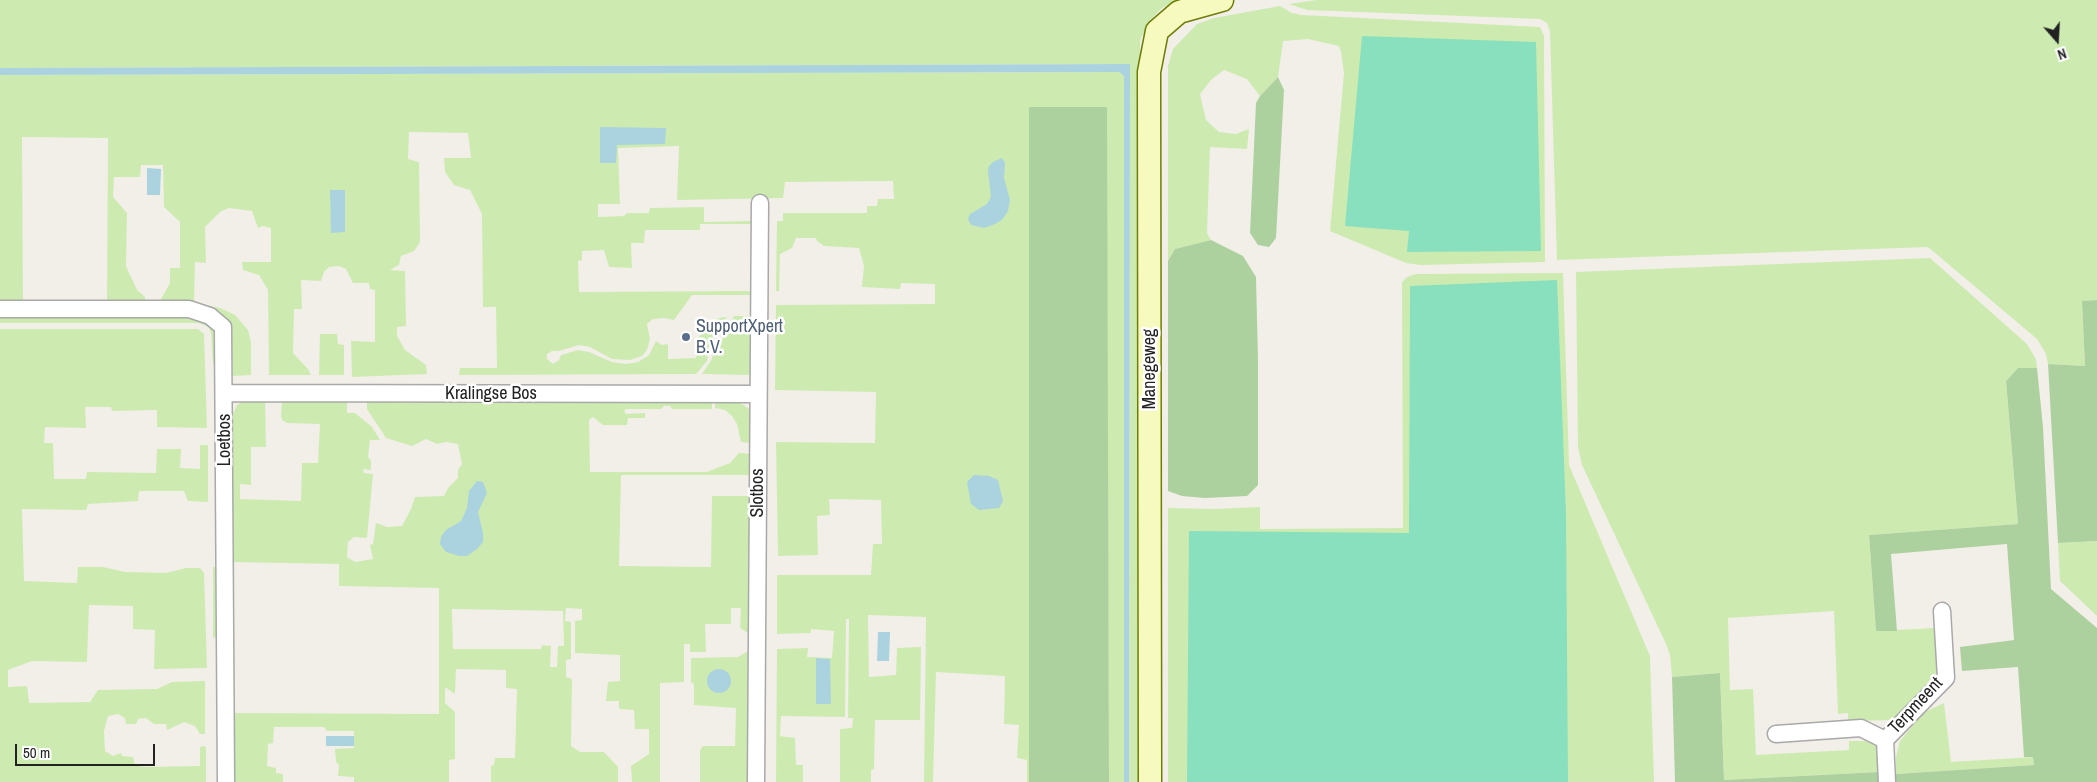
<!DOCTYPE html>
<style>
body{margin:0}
#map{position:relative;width:2097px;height:782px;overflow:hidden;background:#f2efe9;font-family:"Archivo Narrow",sans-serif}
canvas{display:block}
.north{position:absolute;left:2032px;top:15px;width:50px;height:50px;-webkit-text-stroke:4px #fff;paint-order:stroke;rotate:161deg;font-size:14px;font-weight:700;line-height:20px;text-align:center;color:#222}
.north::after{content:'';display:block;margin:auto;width:18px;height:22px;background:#222;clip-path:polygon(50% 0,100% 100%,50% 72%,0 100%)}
.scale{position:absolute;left:15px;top:744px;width:140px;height:22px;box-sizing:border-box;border:2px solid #222;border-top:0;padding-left:6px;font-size:15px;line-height:18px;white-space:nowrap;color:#222;-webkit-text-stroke:4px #fff;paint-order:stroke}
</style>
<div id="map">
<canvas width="2097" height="782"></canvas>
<div class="north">N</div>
<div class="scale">50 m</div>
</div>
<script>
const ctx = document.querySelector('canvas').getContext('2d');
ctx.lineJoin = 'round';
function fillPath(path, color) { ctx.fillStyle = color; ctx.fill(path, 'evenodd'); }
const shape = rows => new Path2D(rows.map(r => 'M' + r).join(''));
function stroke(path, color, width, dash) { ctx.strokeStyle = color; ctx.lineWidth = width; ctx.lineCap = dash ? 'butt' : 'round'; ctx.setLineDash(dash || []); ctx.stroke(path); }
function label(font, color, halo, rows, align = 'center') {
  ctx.font = font + ' "Archivo Narrow",sans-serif'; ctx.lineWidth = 5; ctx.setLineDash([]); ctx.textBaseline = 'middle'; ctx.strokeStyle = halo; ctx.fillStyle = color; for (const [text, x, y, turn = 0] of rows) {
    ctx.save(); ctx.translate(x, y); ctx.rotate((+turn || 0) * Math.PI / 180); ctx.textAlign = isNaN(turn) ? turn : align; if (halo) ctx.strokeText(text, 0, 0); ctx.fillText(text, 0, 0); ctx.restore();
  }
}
fillPath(shape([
 [0,0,1178,0,1162,8,1151,19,1140,40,1144,782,1129,782,1130,64,0,68],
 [1317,0,2097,0,2097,300,2082,301,2085,366,2048,364,2046,354,2037,339,1928,247,1557,260,1550,32,1547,23,1540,19,1307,10,1289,4],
 [1280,6,1292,13,1302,15,1540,27,1544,36,1545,262,1420,265,1406,263,1330,231,1344,73,1341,52,1339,46,1308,39,1283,41,1278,77,1260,96,1247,79,1224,70,1211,80,1200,94,1206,120,1219,132,1236,134,1249,129,1247,149,1210,147,1207,233,1211,240,1175,249,1168,261,1168,66,1173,49,1197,24,1214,18],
 [1119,72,1124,76,1124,782,1109,782,1106,107,1029,108,1029,782,1027,782,1027,760,1017,758,1019,725,1004,724,1005,676,936,672,933,782,924,782,926,617,868,615,869,677,896,675,897,648,921,647,920,720,875,720,874,769,871,770,871,782,840,782,840,729,852,728,853,718,848,718,849,619,846,619,845,717,781,716,780,736,795,738,796,765,803,765,803,782,776,782,777,649,808,648,807,657,832,658,834,631,811,629,811,633,777,634,777,575,871,575,873,544,882,544,881,500,829,499,830,515,817,516,818,555,778,556,776,442,875,443,876,392,775,390,776,305,935,304,935,284,901,283,900,289,862,287,864,266,859,248,824,246,817,241,816,238,796,238,792,248,780,254,779,291,776,291,777,221,783,221,783,213,867,213,867,206,877,206,878,199,894,199,893,181,785,182,783,198,677,200,679,146,618,148,620,204,598,204,598,217,624,216,627,213,649,213,650,208,704,207,704,222,752,221,752,224,700,224,700,230,645,230,644,243,631,243,632,268,609,267,604,250,582,251,582,260,578,261,579,292,752,291,752,295,692,295,674,320,664,318,653,319,647,324,650,339,647,350,642,356,630,360,612,359,590,347,579,345,559,351,552,351,547,354,547,359,553,364,559,360,561,355,578,350,589,352,612,362,626,364,638,362,649,355,656,341,662,345,668,344,668,359,696,358,697,339,714,320,723,317,727,318,723,330,710,340,707,361,696,374,459,375,460,368,497,368,496,307,483,307,482,214,470,190,454,185,445,172,444,158,471,158,468,133,409,132,408,159,419,162,420,242,414,251,401,256,399,265,390,270,405,271,406,326,397,327,397,336,405,350,426,365,427,374,352,377,351,341,375,342,375,290,370,289,369,283,353,283,346,269,339,266,329,267,324,272,321,281,301,280,302,309,294,309,293,353,308,369,311,375,269,375,268,290,259,275,243,270,242,262,271,262,271,228,262,226,258,228,252,211,229,208,220,212,205,227,206,263,195,262,194,302,220,308,235,315,248,330,251,342,251,375,233,376,230,329,222,315,207,307,160,301,170,283,170,268,180,268,180,222,164,207,163,165,141,165,140,177,114,177,113,197,127,213,126,266,137,290,145,297,145,303,107,302,108,138,22,137,23,302,0,303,0,75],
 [1930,258,2027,344,2036,359,2037,368,2018,368,2006,381,2018,524,1869,535,1876,631,1936,628,1938,671,1894,720,1848,721,1848,713,1838,714,1834,611,1728,618,1730,690,1753,689,1756,755,1849,750,1849,741,1868,741,1877,746,1879,772,1724,780,1720,673,1672,677,1670,655,1666,644,1582,465,1578,447,1576,272],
 [1563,273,1569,465,1650,656,1654,782,1168,782,1168,508,1214,509,1260,507,1260,529,1403,528,1402,282,1407,277,1416,274],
 [734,316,751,316,750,375,702,374,712,359,714,345,727,335],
 [0,317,191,317,198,319,213,327,217,335,218,361,213,365,211,332,208,327,199,323,0,323],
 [0,329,198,329,204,334,207,428,157,427,157,410,112,411,111,407,85,407,86,428,45,427,44,443,53,443,54,479,86,479,87,472,156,473,157,449,181,449,180,468,200,469,200,445,208,445,208,502,188,501,184,491,139,491,138,501,88,504,86,510,22,509,24,581,77,583,78,567,103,567,125,572,166,573,186,568,200,568,204,573,207,668,154,669,155,630,133,629,133,606,89,605,87,662,32,661,8,670,8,687,27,686,29,703,90,702,98,690,157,689,172,682,205,681,205,734,200,734,195,726,184,722,167,730,166,724,154,724,146,718,138,719,136,724,126,724,125,718,118,714,108,716,104,731,105,751,113,756,121,753,122,756,133,757,135,765,144,767,200,766,200,747,204,746,206,747,206,782,0,782],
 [320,334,337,334,338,344,344,345,344,375,319,375],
 [246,400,265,400,266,447,251,447,251,485,240,484,240,499,301,501,302,463,318,463,320,424,287,423,282,420,281,416,282,401,347,401,347,413,355,413,372,427,380,440,370,440,368,457,371,461,371,470,363,469,364,473,373,474,367,538,354,537,348,542,347,557,355,562,373,559,370,545,373,544,376,523,387,527,402,526,411,509,415,497,444,496,448,488,458,478,458,470,462,464,458,444,446,442,437,444,426,439,412,446,386,438,367,409,367,401,712,401,712,409,672,409,670,406,664,406,661,409,626,409,624,411,626,414,645,413,645,418,628,418,627,425,603,425,593,417,589,420,590,472,707,472,730,463,739,453,751,454,751,475,621,475,619,566,711,567,712,496,750,496,751,635,740,628,741,608,731,608,731,624,705,624,706,652,690,652,690,644,684,644,684,682,660,683,660,782,632,782,631,766,649,754,649,729,635,729,634,710,619,709,619,701,606,701,608,682,620,681,620,655,575,653,575,621,582,620,582,609,566,608,565,621,571,622,571,659,566,660,566,677,572,679,571,746,580,752,604,752,618,767,618,782,491,782,491,766,494,765,495,758,515,758,517,689,506,688,506,670,456,669,455,694,445,687,445,703,455,712,455,759,449,760,449,782,354,782,354,777,338,776,339,765,336,762,335,749,354,748,354,731,327,731,324,727,274,727,273,743,268,744,267,766,276,768,276,773,283,774,283,782,230,782,230,713,439,714,439,588,339,586,339,564,231,562,230,421,237,405],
 [452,609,563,611,564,646,558,646,557,667,550,667,551,646,542,645,541,649,453,649],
 [715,400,738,401,749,409,751,416,751,443,741,442,737,424,732,416,725,410,715,408],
 [2097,541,2097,616,2060,581,2058,543],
 [213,567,217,567,217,637,213,638],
 [750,650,752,782,700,782,700,750,703,746,735,746,736,708,694,705,694,684,691,682,691,658,738,657],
 [1944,703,1951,762,2033,757,2034,765,1896,774,1896,757,1900,741,1923,713]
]), '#cdebb0');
fillPath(shape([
 [1278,77,1284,90,1276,238,1269,247,1258,245,1250,233,1256,103,1260,96],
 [1029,107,1107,107,1109,782,1029,782],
 [1211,240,1243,256,1256,277,1258,360,1258,485,1247,496,1205,498,1182,496,1168,491,1168,261,1175,249],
 [2097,300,2097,541,2058,543,2048,364,2085,366,2082,301],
 [2018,368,2037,368,2043,427,2051,589,2097,628,2097,782,1896,782,1896,774,2034,765,2033,757,2024,757,2018,667,1962,671,1960,647,2014,640,2007,544,1891,554,1897,631,1876,631,1869,535,2018,524,2006,381],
 [1720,673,1724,780,1879,772,1879,782,1675,782,1672,677]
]), '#add19e');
fillPath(shape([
 [1362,36,1536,42,1541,251,1407,252,1409,231,1345,226],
 [1557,280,1566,514,1568,782,1187,782,1189,531,1409,533,1410,286]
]), '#88e0be');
fillPath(shape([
 [1130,64,1129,782,1124,782,1124,76,1119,72,0,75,0,68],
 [600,127,666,128,665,144,617,145,616,163,600,163],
 [1002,158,1005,163,1004,178,1010,200,1008,211,1002,220,993,225,984,228,971,225,968,219,970,214,987,204,991,197,988,171,989,166,993,162],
 [147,168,161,169,160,195,147,195],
 [330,190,345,190,345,232,331,233],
 [974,475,989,476,998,480,1003,501,999,508,979,510,971,504,967,482],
 [477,481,483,482,487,493,478,512,483,533,483,542,477,549,467,556,459,556,446,552,440,544,441,537,446,530,461,521,467,508,469,491],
 [878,632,890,632,889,661,877,661],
 [816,658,830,659,831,704,816,704],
 '707 681a12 12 0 1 1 24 0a12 12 0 1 1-24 0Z',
 [326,736,354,736,354,746,326,746]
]), '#aad3df');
const street = shape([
 [0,309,189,309,210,316,223,327,226,782],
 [224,393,758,394],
 [1776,734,1861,728,1885,740],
 [756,782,760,203],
 [1887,782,1885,740,1946,678,1942,611]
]);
const secondary = shape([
 [1150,782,1149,72,1157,31,1179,12,1222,0]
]);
stroke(street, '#a9a9a9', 19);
stroke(secondary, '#707d05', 25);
stroke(street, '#fff', 16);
stroke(secondary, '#f7fabf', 22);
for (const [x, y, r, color] of [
 [686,337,5,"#5c6f8a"]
]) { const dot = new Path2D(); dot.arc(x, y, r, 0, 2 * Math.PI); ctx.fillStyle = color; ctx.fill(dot); stroke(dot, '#fff', 2); }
label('18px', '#4e5e75', '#fff', [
 ["SupportXpert",696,327],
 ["B.V.",696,348]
], 'left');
label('18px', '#222', '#fff', [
 ["Manegeweg",1150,369,-90],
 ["Kralingse Bos",491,394],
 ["Loetbos",225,440,-90],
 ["Slotbos",758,493,-90],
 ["Terpmeent",1916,706,-47]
]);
</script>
